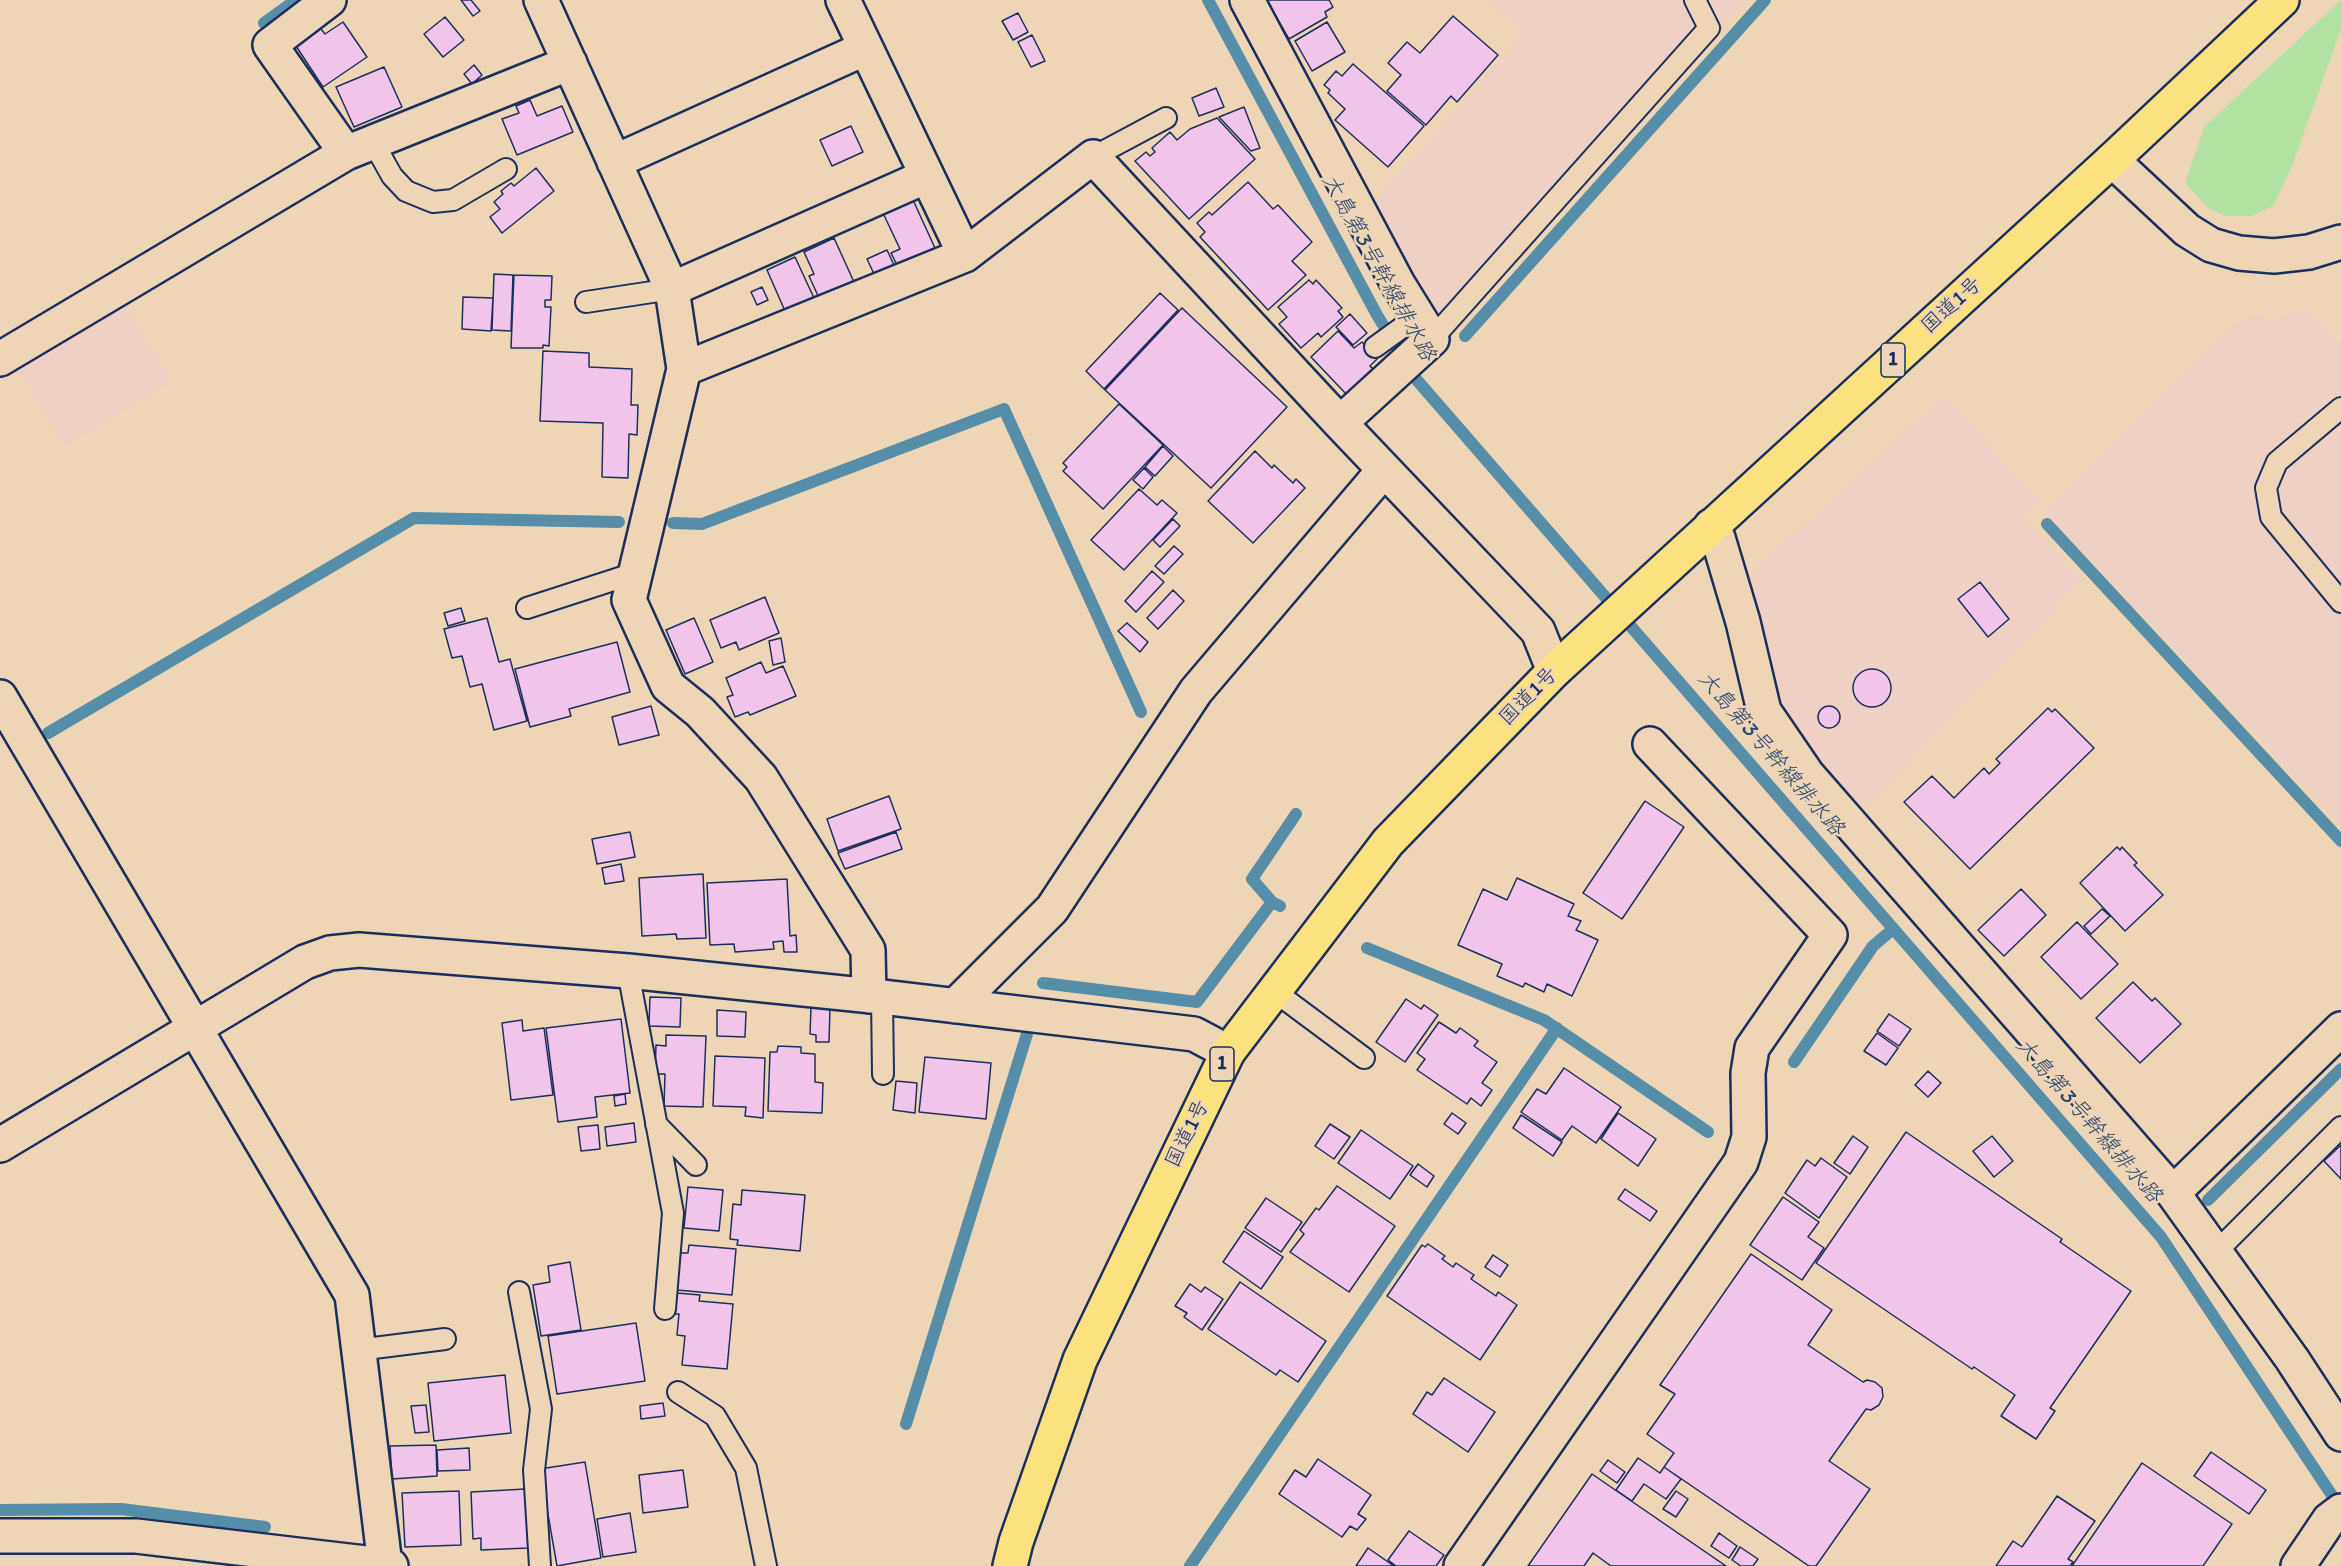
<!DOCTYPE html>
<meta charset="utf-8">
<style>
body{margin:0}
canvas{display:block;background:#edd5b5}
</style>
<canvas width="2341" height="1566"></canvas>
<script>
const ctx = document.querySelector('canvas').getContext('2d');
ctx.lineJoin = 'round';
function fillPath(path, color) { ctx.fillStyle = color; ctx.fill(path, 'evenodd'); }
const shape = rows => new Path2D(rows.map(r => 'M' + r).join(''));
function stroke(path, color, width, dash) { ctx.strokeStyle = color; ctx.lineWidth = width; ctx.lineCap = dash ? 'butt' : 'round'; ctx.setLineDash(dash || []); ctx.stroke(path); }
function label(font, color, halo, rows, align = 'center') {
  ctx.font = font + ' Itim,"Klee One",sans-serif'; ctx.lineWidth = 5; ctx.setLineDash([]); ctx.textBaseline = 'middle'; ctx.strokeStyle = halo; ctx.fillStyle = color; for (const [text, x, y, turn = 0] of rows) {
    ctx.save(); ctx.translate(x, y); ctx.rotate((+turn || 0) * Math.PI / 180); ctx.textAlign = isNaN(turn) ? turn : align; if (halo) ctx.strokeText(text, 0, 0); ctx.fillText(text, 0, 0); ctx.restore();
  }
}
fillPath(shape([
 [1487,0,1745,0,1450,330,1440,322,1373,204,1524,34],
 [125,305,172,382,64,447,18,370],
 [2306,308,2339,342,2341,341,2341,824,2043,510,2227,329,2257,314,2270,322],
 [1943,396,2041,501,2023,517,2082,580,1863,811,1778,712,1749,575]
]), '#eed0c5');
fillPath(shape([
 [2341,0,2341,29,2291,169,2273,206,2251,216,2225,216,2207,207,2185,183,2204,127]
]), '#b2e2a1');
stroke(shape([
 [1208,0,1377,315,1416,379,2161,1237,2341,1509],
 [264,23,296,0],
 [1465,336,1765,0],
 [673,523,702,524,1004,409,1141,712],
 [2047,524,2341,841],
 [48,733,414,518,619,522],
 [1280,906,1272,902,1252,879,1296,814],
 [1367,948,1544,1020,1708,1132],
 [1043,983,1197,1002,1272,902],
 [1794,1062,1873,946,1893,929],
 [2208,1200,2341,1069],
 [906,1424,1027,1034],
 [0,1510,121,1509,265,1527],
 [1190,1566,1557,1028]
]), '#568da8', 12);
const building = shape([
 [461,0,471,0,480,11,473,16,461,0],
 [1266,0,1329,0,1333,7,1325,12,1327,17,1289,39,1266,0],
 [1018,13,1028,32,1013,40,1002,21,1018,13],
 [1453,16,1498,55,1457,102,1451,96,1426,125,1387,91,1401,75,1388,63,1407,42,1420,53,1453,16],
 [445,17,464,40,443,57,424,34,445,17],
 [343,22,367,57,323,87,296,46,321,29,325,34,343,22],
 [1327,22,1345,52,1312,71,1295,41,1327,22],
 [1032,35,1045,61,1031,67,1018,42,1032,35],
 [1353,64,1424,126,1388,167,1335,120,1345,109,1328,93,1330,90,1324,85,1336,71,1342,76,1353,64],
 [474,65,482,75,472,84,464,74,474,65],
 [384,67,402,107,354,127,336,87,384,67],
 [1216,88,1224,107,1199,116,1192,98,1216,88],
 [530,100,537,116,562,106,573,132,517,155,502,119,519,113,516,106,530,100],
 [1244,107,1260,148,1251,151,1219,117,1244,107],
 [1217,118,1255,159,1189,219,1135,161,1146,152,1150,156,1155,152,1152,148,1170,132,1177,140,1190,129,1217,118],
 [851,126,863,152,832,166,820,140,851,126],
 [536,168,554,191,502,233,490,217,500,209,494,202,503,194,501,191,511,183,514,186,536,168],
 [1248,182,1273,209,1278,205,1312,242,1292,261,1306,275,1268,310,1200,237,1205,232,1197,223,1209,212,1212,215,1248,182],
 [913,200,935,248,897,265,891,253,900,249,883,213,913,200],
 [834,238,854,282,819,298,809,276,814,274,804,252,834,238],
 [887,250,895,267,875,276,867,259,887,250],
 [795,257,814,298,785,311,767,270,795,257],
 [494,274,513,275,511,331,492,330,494,274],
 [514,275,552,276,551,300,545,300,545,307,551,307,549,346,543,345,543,348,511,348,514,275],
 [1309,280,1313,284,1316,280,1342,308,1338,311,1343,317,1321,337,1318,333,1301,348,1279,324,1287,317,1278,307,1309,280],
 [762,287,768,300,757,305,751,292,762,287],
 [1160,293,1178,310,1104,389,1086,371,1160,293],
 [463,297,493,298,491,331,462,329,463,297],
 [1182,308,1287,407,1211,488,1105,390,1182,308],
 [1350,314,1367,333,1353,345,1336,327,1350,314],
 [1338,331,1354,348,1362,342,1377,359,1370,366,1375,371,1348,396,1311,357,1338,331],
 [543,351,589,353,589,367,632,369,631,405,638,405,637,435,629,434,628,478,602,477,603,423,540,421,543,351],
 [1119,404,1163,445,1103,509,1063,471,1067,467,1063,463,1119,404],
 [1163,446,1173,456,1155,476,1145,467,1163,446],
 [1255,451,1272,468,1274,465,1293,483,1296,479,1305,488,1253,543,1208,501,1255,451],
 [1144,468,1153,477,1143,489,1133,480,1144,468],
 [1139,489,1157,505,1162,500,1177,513,1124,570,1091,540,1139,489],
 [1173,519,1180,526,1160,547,1153,540,1173,519],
 [1174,546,1183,554,1164,574,1155,566,1174,546],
 [1152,571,1164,582,1136,612,1125,601,1152,571],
 [1980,582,2009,619,1988,637,1958,599,1980,582],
 [1173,590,1184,601,1158,629,1147,618,1173,590],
 [765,597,779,633,739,650,736,642,721,648,710,620,765,597],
 [461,608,465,621,448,626,444,613,461,608],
 [487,618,499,662,510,659,527,721,494,730,482,684,470,687,462,656,452,658,444,629,487,618],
 [694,618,713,662,685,674,666,630,694,618],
 [1127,623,1148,642,1140,652,1118,631,1127,623],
 [781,638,785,662,773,665,769,641,781,638],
 [617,642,630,692,569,709,571,716,530,727,515,669,617,642],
 [761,662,766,673,783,666,796,696,750,715,748,712,735,717,727,697,733,695,726,678,761,662],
 '1853 688a19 19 0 1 1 38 0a19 19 0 1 1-38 0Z',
 '1818 717a11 11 0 1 1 22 0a11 11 0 1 1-22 0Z',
 [651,706,659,735,619,745,612,717,651,706],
 [2048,708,2052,712,2055,709,2094,748,1970,869,1904,802,1932,776,1954,798,1984,768,1989,774,2000,763,1996,759,2048,708],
 [889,796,901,829,838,851,827,819,889,796],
 [1645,801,1684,827,1622,919,1583,893,1645,801],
 [630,832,635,857,597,864,592,839,630,832],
 [896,832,902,849,845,869,838,853,896,832],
 [2117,847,2120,850,2122,847,2137,863,2134,865,2163,895,2125,931,2080,883,2117,847],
 [621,864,624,881,605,884,602,868,621,864],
 [703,874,706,938,677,939,676,934,642,936,639,878,703,874],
 [1517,878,1574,904,1568,916,1581,921,1576,930,1598,940,1572,996,1547,984,1544,992,1525,983,1523,987,1497,976,1502,964,1458,945,1483,889,1507,900,1517,878],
 [787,879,790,936,796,935,797,952,784,952,783,941,773,942,774,949,735,952,734,944,710,945,707,883,787,879],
 [2021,889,2046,915,2004,956,1978,930,2021,889],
 [2102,909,2110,916,2091,934,2084,926,2102,909],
 [2077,922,2118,964,2081,999,2041,957,2077,922],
 [2133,982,2152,1001,2155,998,2181,1024,2140,1063,2096,1018,2133,982],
 [650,997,681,998,680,1027,649,1026,650,997],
 [1406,999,1421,1009,1424,1005,1438,1015,1405,1062,1376,1042,1406,999],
 [811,1008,830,1008,829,1042,816,1042,816,1035,810,1034,811,1008],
 [717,1010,746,1012,745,1037,717,1036,717,1010],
 [1889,1014,1911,1029,1899,1046,1877,1031,1889,1014],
 [621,1019,630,1093,595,1097,597,1117,558,1122,546,1028,621,1019],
 [522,1020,523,1031,544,1028,553,1095,511,1100,502,1023,522,1020],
 [1439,1022,1456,1033,1460,1028,1478,1041,1474,1046,1497,1062,1482,1083,1492,1090,1481,1106,1471,1098,1467,1104,1417,1070,1425,1059,1417,1053,1439,1022],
 [1877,1033,1898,1048,1886,1065,1864,1051,1877,1033],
 [666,1035,706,1036,703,1107,664,1106,665,1074,655,1074,656,1045,666,1046,666,1035],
 [778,1046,801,1047,801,1053,815,1054,815,1082,823,1083,822,1113,768,1111,770,1052,777,1052,778,1046],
 [715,1056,765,1058,763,1118,745,1116,746,1107,713,1106,715,1056],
 [925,1057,991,1063,986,1119,919,1112,925,1057],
 [1564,1068,1621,1107,1596,1143,1572,1126,1562,1140,1521,1112,1537,1089,1546,1094,1564,1068],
 [1928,1071,1941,1083,1928,1097,1915,1085,1928,1071],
 [896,1081,917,1083,915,1113,893,1110,896,1081],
 [625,1094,626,1104,615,1106,614,1096,625,1094],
 [1452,1113,1466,1123,1458,1134,1444,1124,1452,1113],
 [1618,1113,1656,1139,1638,1166,1601,1139,1618,1113],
 [1521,1115,1562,1142,1553,1156,1513,1128,1521,1115],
 [634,1123,636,1142,607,1146,605,1127,634,1123],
 [1330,1124,1350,1137,1334,1159,1315,1146,1330,1124],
 [598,1125,600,1149,581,1151,578,1127,598,1125],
 [1361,1130,1413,1166,1390,1199,1338,1163,1361,1130],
 [1906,1132,2062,1239,2060,1242,2131,1291,2050,1408,2055,1411,2036,1439,2001,1416,2015,1395,1974,1367,1972,1369,1816,1263,1906,1132],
 [1853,1136,1868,1147,1850,1174,1834,1163,1853,1136],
 [1992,1136,2013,1161,1994,1177,1973,1151,1992,1136],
 [2341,1145,2341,1179,2324,1161,2341,1145],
 [1821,1158,1847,1177,1819,1218,1785,1193,1807,1160,1815,1166,1821,1158],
 [1418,1164,1434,1176,1427,1187,1410,1175,1418,1164],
 [1337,1186,1395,1226,1349,1292,1290,1252,1304,1234,1300,1230,1316,1208,1319,1210,1337,1186],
 [688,1187,723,1190,719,1231,684,1228,688,1187],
 [1625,1189,1657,1211,1650,1221,1618,1199,1625,1189],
 [742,1190,805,1195,800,1251,737,1245,738,1240,730,1239,733,1204,741,1205,742,1190],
 [1783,1197,1819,1222,1808,1237,1824,1248,1802,1280,1750,1245,1783,1197],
 [1266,1198,1302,1222,1281,1252,1245,1228,1266,1198],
 [1244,1231,1283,1257,1261,1289,1223,1262,1244,1231],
 [1428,1244,1445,1256,1442,1259,1453,1267,1456,1263,1474,1275,1471,1279,1496,1296,1498,1292,1517,1305,1480,1360,1387,1296,1422,1245,1425,1247,1428,1244],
 [689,1245,736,1249,732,1295,677,1290,680,1253,688,1253,689,1245],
 [1751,1254,1832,1310,1808,1345,1863,1382,1867,1380,1875,1382,1882,1388,1883,1397,1879,1405,1871,1410,1866,1409,1829,1461,1870,1489,1816,1566,1809,1566,1664,1467,1674,1453,1647,1434,1675,1394,1660,1385,1751,1254],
 [1493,1255,1508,1265,1500,1277,1485,1267,1493,1255],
 [570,1262,581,1330,541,1336,533,1285,550,1282,548,1266,570,1262],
 [1240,1282,1326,1341,1298,1382,1280,1370,1276,1375,1208,1329,1240,1282],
 [1190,1284,1201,1292,1205,1287,1223,1299,1202,1330,1184,1317,1187,1313,1175,1306,1190,1284],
 [677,1293,700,1295,699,1301,733,1304,727,1369,682,1365,685,1336,677,1335,679,1314,675,1314,677,1293],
 [636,1323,645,1381,557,1394,548,1336,636,1323],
 [505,1375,511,1433,434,1441,428,1383,505,1375],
 [1444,1378,1495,1412,1468,1452,1413,1414,1427,1392,1432,1395,1444,1378],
 [663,1403,665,1416,641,1419,640,1406,663,1403],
 [426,1405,429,1432,415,1433,411,1406,426,1405],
 [436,1445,437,1476,392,1479,390,1446,436,1445],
 [469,1448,470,1470,438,1471,437,1450,469,1448],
 [2211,1452,2266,1490,2249,1514,2194,1476,2211,1452],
 [1638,1458,1660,1473,1664,1467,1681,1479,1666,1499,1644,1484,1632,1501,1616,1490,1638,1458],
 [1318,1459,1371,1495,1358,1514,1366,1519,1357,1530,1350,1526,1342,1537,1279,1494,1295,1470,1306,1477,1318,1459],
 [1608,1460,1625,1472,1617,1483,1600,1471,1608,1460],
 [585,1462,601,1558,557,1566,540,1469,585,1462],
 [2142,1463,2232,1524,2203,1566,2072,1566,2142,1463],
 [683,1470,688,1507,643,1513,639,1475,683,1470],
 [1592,1474,1726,1566,1611,1566,1593,1553,1584,1566,1528,1566,1592,1474],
 [525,1489,528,1548,481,1550,481,1538,473,1539,471,1492,525,1489],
 [459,1491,461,1545,405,1547,402,1493,459,1491],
 [1676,1491,1688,1499,1676,1517,1663,1509,1676,1491],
 [2057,1496,2095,1521,2068,1559,2073,1562,2070,1566,1996,1566,2013,1541,2022,1547,2057,1496],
 [630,1513,636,1552,603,1557,597,1519,630,1513],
 [1409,1531,1444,1555,1436,1566,1396,1566,1388,1560,1409,1531],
 [1719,1533,1737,1546,1729,1558,1711,1546,1719,1533],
 [1740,1547,1758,1559,1753,1566,1741,1566,1732,1560,1740,1547],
 [1368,1548,1394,1566,1356,1566,1368,1548]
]);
fillPath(building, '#f1c4e9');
stroke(building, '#1b2f5e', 1.5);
const service = shape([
 [373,142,392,176,406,191,433,202,453,200,506,169],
 [1093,157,1166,118],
 [586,302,672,289],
 [1432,339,1709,28,1695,0],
 [1375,347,1418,316],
 [2341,408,2277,462,2266,488,2271,517,2341,602],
 [527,608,635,573],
 [628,971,673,1213,665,1309],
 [1274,991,1364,1058],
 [882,997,883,1074],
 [656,1124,696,1165],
 [2216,1252,2341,1127],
 [519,1292,541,1409,534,1470,540,1566],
 [358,1350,445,1339],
 [678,1392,715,1416,746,1468,766,1566]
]);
const minor = shape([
 [329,0,270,45,346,153],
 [541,0,672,289,684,369],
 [843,0,965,255,684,369,629,600,668,686,700,712,761,778,868,950,869,996],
 [1247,0,1398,284,1432,339,1340,423],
 [614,162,866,48],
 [965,255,1093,157,1340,423,1538,631,1554,671],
 [672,289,927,176],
 [0,359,346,153,570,63],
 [1711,526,1718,538,1743,622,1764,711,1807,774,2173,1193,2292,1359,2341,1434],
 [0,697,352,1295,385,1565],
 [955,1006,1052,909,1196,691,1384,470],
 [0,1145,305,962,330,953,359,950,628,971,882,997,1194,1034,1228,1052],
 [2173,1193,2341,1029],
 [0,1536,136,1536,391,1566],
 [1461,1566,1741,1162,1749,1137,1748,1073,1752,1048,1830,935,1650,744],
 [2298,1566,2329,1520,2341,1511]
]);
const tertiary = shape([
 [2112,160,2187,230,2211,245,2239,253,2274,256,2309,252,2341,242]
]);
const trunk = shape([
 [1010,1566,1016,1542,1080,1360,1228,1052,1388,842,1554,671,2112,160,2282,0]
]);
stroke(service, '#1b2f5e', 24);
stroke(minor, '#1b2f5e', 38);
stroke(tertiary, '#1b2f5e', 38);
stroke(trunk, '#1b2f5e', 38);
stroke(service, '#edd5b5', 20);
stroke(minor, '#edd5b5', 33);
stroke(tertiary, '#edd5b5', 33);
stroke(trunk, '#fbe180', 33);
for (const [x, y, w] of [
 [1893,360,24],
 [1222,1064,24]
]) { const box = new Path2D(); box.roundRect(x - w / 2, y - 17, w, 34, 4.5); ctx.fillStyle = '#edd5b5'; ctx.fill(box); stroke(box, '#1b2f5e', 1.5); }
label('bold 20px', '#1b2f5e', null, [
 ["1",1893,360],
 ["1",1222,1064]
]);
label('21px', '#1b2f5e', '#edd5b5', [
 ["国道1号",1952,306,-42],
 ["国道1号",1529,697,-45],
 ["国道1号",1188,1134,-64]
]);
label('italic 22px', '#2a4671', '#edd5b5', [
 ["大島第3号幹線排水路",1378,268,61],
 ["大島第3号幹線排水路",1770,754,49],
 ["大島第3号幹線排水路",2088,1121,49]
]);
</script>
